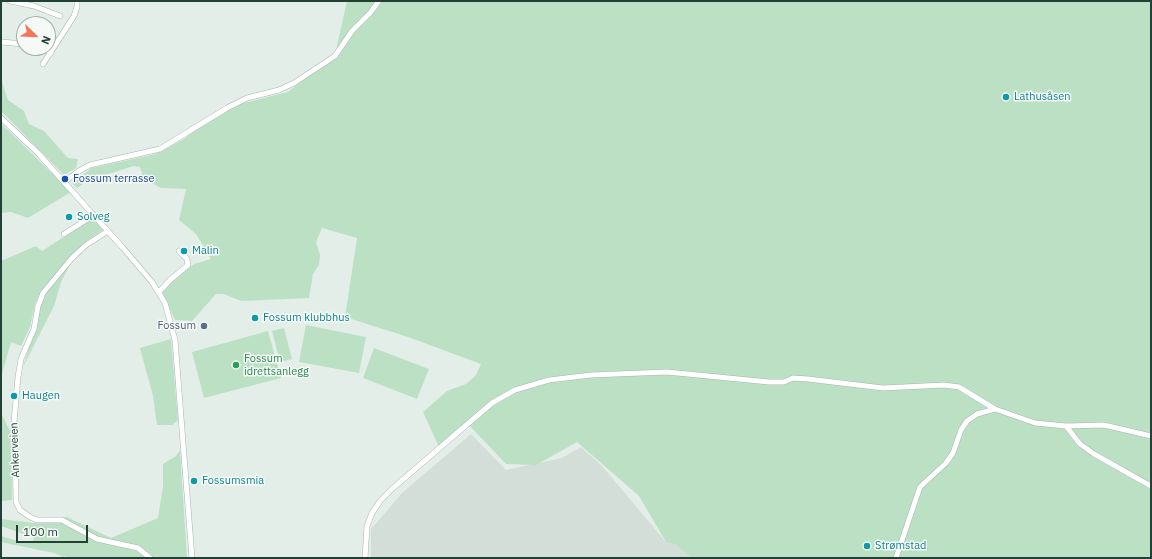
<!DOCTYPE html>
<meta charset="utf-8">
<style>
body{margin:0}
#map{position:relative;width:1152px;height:559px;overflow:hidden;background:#e4eee9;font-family:"IBM Plex Sans",sans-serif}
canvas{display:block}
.frame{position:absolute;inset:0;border:2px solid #224036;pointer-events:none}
.north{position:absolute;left:16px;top:16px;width:40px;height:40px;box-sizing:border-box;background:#f5faf7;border:1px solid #a1b0aa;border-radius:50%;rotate:113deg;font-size:11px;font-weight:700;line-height:16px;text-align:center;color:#224036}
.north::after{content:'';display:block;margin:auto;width:14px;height:18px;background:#f77358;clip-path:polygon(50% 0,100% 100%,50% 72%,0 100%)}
.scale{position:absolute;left:16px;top:525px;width:72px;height:18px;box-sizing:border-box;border:2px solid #224036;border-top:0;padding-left:5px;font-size:12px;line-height:14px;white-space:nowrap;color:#224036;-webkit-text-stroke:3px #f5faf7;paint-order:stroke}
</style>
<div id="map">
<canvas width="1152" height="559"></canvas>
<div class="frame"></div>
<div class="north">N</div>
<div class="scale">100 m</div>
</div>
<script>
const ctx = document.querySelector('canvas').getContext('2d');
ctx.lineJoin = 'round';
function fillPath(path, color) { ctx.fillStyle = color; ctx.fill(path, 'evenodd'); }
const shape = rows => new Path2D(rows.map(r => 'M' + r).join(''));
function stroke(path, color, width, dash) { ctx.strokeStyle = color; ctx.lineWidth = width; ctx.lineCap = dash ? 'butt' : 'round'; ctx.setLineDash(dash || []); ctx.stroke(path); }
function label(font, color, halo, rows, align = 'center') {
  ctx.font = font + ' "IBM Plex Sans",sans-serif'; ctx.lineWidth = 3; ctx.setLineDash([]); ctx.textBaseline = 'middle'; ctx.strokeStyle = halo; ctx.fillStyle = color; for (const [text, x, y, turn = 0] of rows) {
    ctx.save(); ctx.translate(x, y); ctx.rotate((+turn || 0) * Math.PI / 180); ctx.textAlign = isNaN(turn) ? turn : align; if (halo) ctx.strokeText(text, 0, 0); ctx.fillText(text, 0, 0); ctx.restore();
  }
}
fillPath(shape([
 [471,434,506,470,562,458,581,447,602,466,666,542,677,545,691,558,371,558,371,529,402,493]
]), '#d2ded7');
fillPath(shape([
 [347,1,1151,1,1151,558,691,558,677,545,666,542,639,496,577,442,536,465,506,464,468,424,439,447,423,412,447,391,466,384,476,375,481,364,408,337,345,317,357,238,322,228,316,242,320,255,319,265,313,274,309,298,241,301,224,294,216,294,192,321,175,320,162,291,172,280,194,264,211,259,196,234,179,220,186,189,161,188,144,179,140,167,134,166,89,180,77,188,72,183,92,168,156,154,184,139,208,120,232,106,288,92,335,55],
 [1,79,8,100,24,111,29,124,44,131,68,158,78,159,76,168,64,175,1,111],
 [1,124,10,132,71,192,28,218,11,212,1,213],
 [94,217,103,230,85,242,41,291,35,304,30,327,21,346,11,342,1,377,1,261,36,246,42,251],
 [71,263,61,282,54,306,23,367,35,329,40,305,45,293],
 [306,325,366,337,359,373,299,362],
 [284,328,292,359,280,362,272,331],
 [268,331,281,378,204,398,192,352],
 [171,339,178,420,172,425,157,425,153,396,140,348],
 [374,348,429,369,417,399,363,378],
 [1,413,11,433,12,500,1,501],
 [180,450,187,558,67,558,66,556,63,557,54,553,1,542,1,536,18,541,33,541,34,538,1,526,1,519,34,523,67,517,111,538,158,518,163,486,163,464,176,456]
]), '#bce0c3');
const minor = shape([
 [10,1,34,6,60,16],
 [1,42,24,44],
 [43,48,51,53],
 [43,64,74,16,77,7,77,1],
 [1,118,38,153,123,248,152,282,165,303,175,340,192,558],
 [64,182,79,171,90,165,160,149,227,108,247,98,279,90,294,83,335,56,352,31,370,13,379,1],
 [108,231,86,245,72,258,43,293,38,306,34,329,21,359,18,377,13,433,15,444,16,502,20,510,30,517,37,520,62,520,97,539,138,548,150,558],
 [64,234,94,215],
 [159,292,170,280,188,265,187,259,179,251],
 [1066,426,1080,444,1094,454,1151,486],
 [365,558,367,526,372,513,380,501,393,488,492,403,515,390,549,380,591,375,667,372,769,382,784,382,793,378,808,379,883,388,944,385,959,387,995,409,1035,423,1066,426,1104,425,1151,436],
 [896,558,920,487,946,463,953,453,961,430,967,421,977,414,995,409]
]);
stroke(minor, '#a6b6b0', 6);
stroke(minor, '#fff', 5);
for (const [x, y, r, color] of [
 [1006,97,4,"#0f9aa8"],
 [65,179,4,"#1a4fb4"],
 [69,217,4,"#0f9aa8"],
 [184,251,4,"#0f9aa8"],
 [255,318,4,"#0f9aa8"],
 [204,326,4,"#5c6f8a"],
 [236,365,4,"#2e9e5b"],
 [14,396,4,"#0f9aa8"],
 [194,481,4,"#0f9aa8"],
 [867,546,4,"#0f9aa8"]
]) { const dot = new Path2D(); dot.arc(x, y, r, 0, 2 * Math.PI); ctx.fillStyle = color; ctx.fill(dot); stroke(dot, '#f5faf7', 1.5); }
label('11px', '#0d838f', '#f5faf7', [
 ["Lathusåsen",1014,97],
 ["Solveg",77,217],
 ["Malin",192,251],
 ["Fossum klubbhus",263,318],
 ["Haugen",22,396],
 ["Fossumsmia",202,481],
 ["Strømstad",875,546]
], 'left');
label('11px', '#164399', '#f5faf7', [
 ["Fossum terrasse",73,179]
], 'left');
label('11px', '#4e5e75', '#f5faf7', [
 ["Fossum",196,326]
], 'right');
label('11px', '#27864d', '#f5faf7', [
 ["Fossum",244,359],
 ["idrettsanlegg",244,372]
], 'left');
label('11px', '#224036', '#f5faf7', [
 ["Ankerveien",15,450,-92]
]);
</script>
